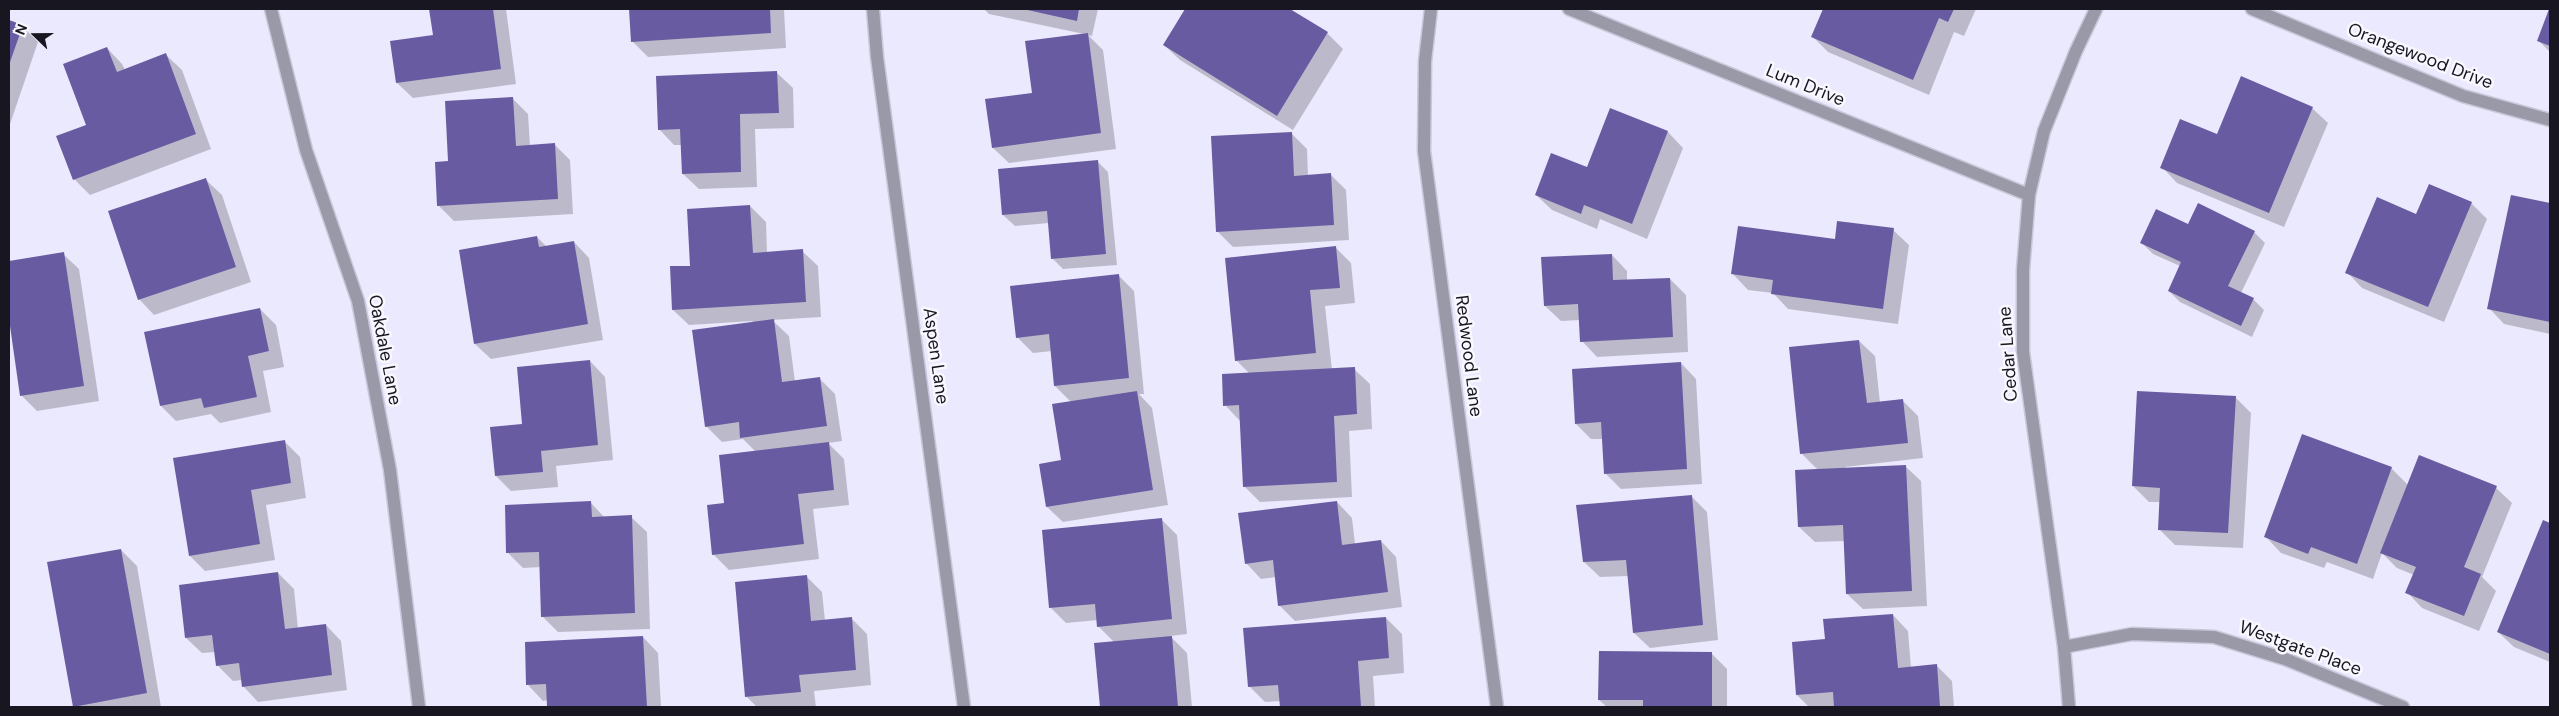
<!DOCTYPE html>
<style>
body{margin:0}
#map{position:relative;width:2559px;height:716px;overflow:hidden;background:#ebe9fd;font-family:"DM Sans",sans-serif}
canvas{display:block}
.frame{position:absolute;inset:0;border:10px solid #181621;pointer-events:none}
.north{position:absolute;left:10px;top:10px;width:50px;height:50px;-webkit-text-stroke:4px #f9f8ff;paint-order:stroke;rotate:292deg;font-size:14px;font-weight:700;line-height:20px;text-align:center;color:#181621}
.north::after{content:'';display:block;margin:auto;width:18px;height:22px;background:#181621;clip-path:polygon(50% 0,100% 100%,50% 72%,0 100%)}
</style>
<div id="map">
<canvas width="2559" height="716"></canvas>
<div class="frame"></div>
<div class="north">N</div>
</div>
<script>
const ctx = document.querySelector('canvas').getContext('2d');
ctx.lineJoin = 'round';
function fillPath(path, color) { ctx.fillStyle = color; ctx.fill(path, 'evenodd'); }
const shape = rows => new Path2D(rows.map(r => 'M' + r).join(''));
function stroke(path, color, width, dash) { ctx.strokeStyle = color; ctx.lineWidth = width; ctx.lineCap = dash ? 'butt' : 'round'; ctx.setLineDash(dash || []); ctx.stroke(path); }
function label(font, color, halo, rows, align = 'center') {
  ctx.font = font + ' "DM Sans",sans-serif'; ctx.lineWidth = 5; ctx.setLineDash([]); ctx.textBaseline = 'middle'; ctx.strokeStyle = halo; ctx.fillStyle = color; for (const [text, x, y, turn = 0] of rows) {
    ctx.save(); ctx.translate(x, y); ctx.rotate((+turn || 0) * Math.PI / 180); ctx.textAlign = isNaN(turn) ? turn : align; if (halo) ctx.strokeText(text, 0, 0); ctx.fillText(text, 0, 0); ctx.restore();
  }
}
fillPath(shape([
 [431,9,506,9,516,84,413,98,397,83,434,36],
 [630,9,784,9,786,48,648,57,632,41],
 [984,9,1098,9,1092,36,1088,35,1103,50,1116,149,1009,163,993,148,1084,34,989,14],
 [1186,9,1287,9,1327,33,1343,49,1293,130,1180,60,1164,45],
 [1824,9,1976,9,1964,36,1954,32,1929,95,1828,52,1812,36],
 [2550,9,2550,52,2539,41],
 [9,22,22,26,38,42,9,127],
 [107,48,122,64,125,70,166,55,182,70,211,149,90,195,74,179],
 [777,73,793,88,794,128,755,129,757,187,699,189,683,174,682,145,674,145,659,129],
 [512,98,528,114,530,146,555,145,570,160,573,214,454,221,439,206,449,162],
 [2312,108,2328,123,2284,227,2177,183,2162,167],
 [1611,109,1668,132,1683,148,1647,239,1600,219,1597,229,1552,210,1536,195,1587,169],
 [1291,133,1307,149,1308,176,1330,174,1346,190,1349,240,1233,247,1217,231],
 [1097,161,1108,172,1117,265,1063,269,1052,258,1049,223,1015,226,1003,215],
 [206,180,222,195,251,282,154,315,139,299],
 [2512,196,2550,204,2550,334,2504,324,2489,308],
 [2471,203,2487,219,2444,322,2362,288,2347,272],
 [750,206,766,222,767,253,802,251,818,266,821,317,772,320,789,336,795,382,820,379,835,394,842,441,828,443,844,459,849,505,813,509,819,559,729,570,713,554,726,505,756,452,743,439,722,442,706,426,753,321,689,325,673,310,691,267],
 [2189,226,2254,232,2265,243,2241,293,2253,299,2264,310,2252,337,2180,302,2169,291,2180,266,2153,254,2142,243],
 [1893,230,1909,245,1898,324,1788,309,1773,293,1748,290,1733,274,1836,240],
 [537,237,547,247,574,242,589,258,603,340,491,359,475,344],
 [1336,248,1351,263,1355,303,1325,306,1332,370,1354,369,1370,384,1372,429,1349,431,1352,497,1260,502,1245,487,1240,421,1225,405,1250,374,1236,360],
 [63,254,79,269,99,401,37,411,22,396,9,311,9,262],
 [1612,255,1627,271,1627,281,1670,279,1686,295,1688,352,1597,357,1582,341,1580,320,1561,321,1545,306],
 [1118,275,1134,291,1144,394,1139,394,1152,408,1168,505,1063,522,1047,507,1062,461,1071,402,1055,386,1052,351,1033,353,1017,337],
 [260,309,276,325,284,367,263,371,271,412,220,423,211,414,176,421,161,406],
 [1859,341,1875,356,1880,403,1903,401,1918,416,1923,458,1845,467,1846,469,1905,466,1921,481,1927,606,1863,609,1847,594,1845,541,1815,542,1799,527,1818,470,1802,454,1791,348],
 [590,361,605,377,613,460,556,466,558,487,511,491,496,476,524,425],
 [1681,363,1696,379,1702,484,1621,489,1605,473,1604,439,1591,439,1576,424],
 [2235,397,2251,413,2243,548,2175,545,2159,529,2161,502,2149,502,2133,486],
 [284,441,300,457,306,498,266,505,275,560,205,571,190,556],
 [2391,468,2408,485,2496,488,2512,503,2482,577,2496,591,2479,631,2422,608,2407,592,2414,575,2397,568,2382,553,2373,579,2327,562,2324,568,2281,553,2266,537],
 [1692,497,1707,512,1718,640,1650,648,1634,633,1629,576,1600,577,1584,562],
 [1337,502,1352,518,1355,544,1381,541,1396,557,1402,607,1295,621,1279,605,1276,577,1261,579,1246,563],
 [591,503,605,518,631,517,647,532,650,629,558,632,543,617,541,567,523,568,507,552],
 [1162,520,1177,535,1187,634,1170,636,1187,653,1192,707,1101,707,1096,644,1114,642,1098,626,1098,620,1066,623,1050,607],
 [2544,521,2550,524,2550,662,2514,647,2498,632],
 [121,550,137,566,161,707,75,707],
 [278,573,294,589,298,629,326,625,341,641,347,690,258,702,243,686,242,680,233,681,217,665,215,652,202,653,186,638],
 [806,576,822,592,825,621,851,618,867,634,871,685,814,691,816,707,757,707,747,697],
 [1893,615,1908,631,1911,668,1937,666,1952,681,1954,707,1809,707,1797,695,1826,641],
 [1386,618,1402,634,1404,673,1373,676,1375,707,1281,707,1281,701,1265,702,1249,686],
 [643,637,658,653,661,707,549,707,548,700,543,701,528,685],
 [1711,653,1727,669,1727,707,1607,707,1599,700]
]), '#0003');
fillPath(shape([
 [429,9,493,9,501,69,396,83,390,41,433,35],
 [629,9,770,9,771,33,631,42],
 [1023,9,1079,9,1077,21],
 [1185,9,1290,9,1328,32,1277,116,1163,45],
 [1823,9,1954,9,1948,22,1939,18,1913,80,1811,37],
 [2549,9,2550,9,2550,46,2537,41],
 [9,20,23,25,9,65],
 [1088,33,1101,133,992,148,985,99,1032,93,1025,41],
 [107,47,117,72,166,53,196,134,73,180,56,136,86,125,63,64],
 [777,71,779,113,740,114,741,172,682,174,680,129,658,130,656,76],
 [2241,76,2313,107,2269,213,2160,168,2180,119,2217,134],
 [513,97,516,146,555,143,558,199,437,206,435,162,448,161,445,101],
 [1610,108,1668,131,1632,224,1584,205,1581,214,1535,195,1551,153,1587,167],
 [1292,132,1294,176,1331,173,1334,225,1216,232,1211,136],
 [1098,160,1106,254,1051,259,1047,211,1002,215,998,169],
 [206,178,236,267,138,300,108,211],
 [2429,184,2472,202,2428,307,2345,273,2377,197,2416,214],
 [2511,195,2550,203,2550,322,2487,309],
 [2198,203,2255,231,2228,286,2254,298,2241,326,2168,291,2181,262,2140,243,2156,209,2188,224],
 [750,205,753,253,803,249,806,302,672,310,670,266,690,266,687,209],
 [1837,221,1894,228,1883,309,1771,294,1773,280,1731,274,1738,226,1835,239],
 [537,236,539,247,574,241,588,324,474,344,459,250],
 [1336,246,1340,288,1310,290,1316,353,1235,361,1225,258],
 [64,252,84,386,20,396,9,319,9,261],
 [1612,254,1613,280,1670,278,1673,337,1580,342,1578,304,1544,306,1541,257],
 [1119,274,1129,378,1054,386,1049,334,1016,338,1010,286],
 [260,308,269,351,248,356,257,397,204,408,201,398,160,406,144,332],
 [774,319,782,382,820,377,827,426,740,438,739,422,705,427,692,330],
 [1859,340,1867,403,1903,399,1908,443,1800,454,1789,347],
 [590,360,598,445,541,451,543,472,495,476,490,427,522,424,517,367],
 [1681,362,1687,469,1604,474,1601,422,1575,424,1572,369],
 [1355,367,1357,414,1334,416,1337,482,1243,487,1239,405,1223,406,1222,374],
 [1137,391,1153,490,1046,507,1039,464,1061,460,1052,404],
 [2137,391,2236,396,2228,533,2158,530,2160,488,2132,486],
 [2302,434,2392,467,2357,564,2311,547,2308,554,2264,537],
 [285,440,291,483,251,490,260,544,189,556,173,458],
 [829,442,834,490,798,494,804,544,712,555,707,505,724,503,719,455],
 [2419,455,2497,486,2464,567,2481,574,2464,616,2405,593,2416,567,2380,553],
 [1906,465,1912,591,1846,594,1843,525,1798,527,1795,470],
 [1692,495,1703,625,1633,633,1626,560,1583,562,1576,505],
 [591,501,592,517,632,515,635,613,541,617,539,552,506,553,505,505],
 [1337,501,1342,545,1381,540,1388,592,1278,606,1273,560,1245,564,1238,513],
 [1162,518,1172,619,1097,627,1095,604,1049,608,1042,530],
 [2543,520,2550,523,2550,654,2497,632],
 [121,549,147,693,73,707,47,562],
 [278,572,285,629,326,624,332,675,242,687,239,663,216,666,212,635,185,638,179,585],
 [807,575,811,621,852,617,856,670,799,675,801,692,745,697,735,582],
 [1893,614,1898,668,1937,664,1940,707,1834,707,1833,692,1796,695,1792,642,1825,639,1823,619],
 [1386,617,1389,658,1358,661,1361,707,1280,707,1278,685,1248,687,1243,628],
 [643,636,647,707,547,707,546,684,526,685,525,642],
 [1172,636,1178,707,1100,707,1094,643],
 [1599,651,1712,652,1712,707,1643,707,1643,700,1598,700]
]), '#695ba1');
const minor = shape([
 [271,9,306,150,358,301,390,470,419,707],
 [873,9,877,57,964,707],
 [1431,9,1425,61,1424,151,1497,707],
 [1569,9,2029,195],
 [2252,9,2463,96,2550,120],
 [2064,647,2132,634,2214,637,2285,659,2403,707],
 [2069,707,2064,647,2023,352,2023,270,2029,195,2044,131,2076,51,2096,9]
]);
stroke(minor, '#c9c7da', 15);
stroke(minor, '#9a99a7', 12);
label('18px', '#181621', '#f9f8ff', [
 ["Orangewood Drive",2420,57,21],
 ["Lum Drive",1805,86,22],
 ["Oakdale Lane",384,350,79],
 ["Cedar Lane",2009,354,-94],
 ["Aspen Lane",935,356,82],
 ["Redwood Lane",1468,356,83],
 ["Westgate Place",2300,649,20]
]);
</script>
